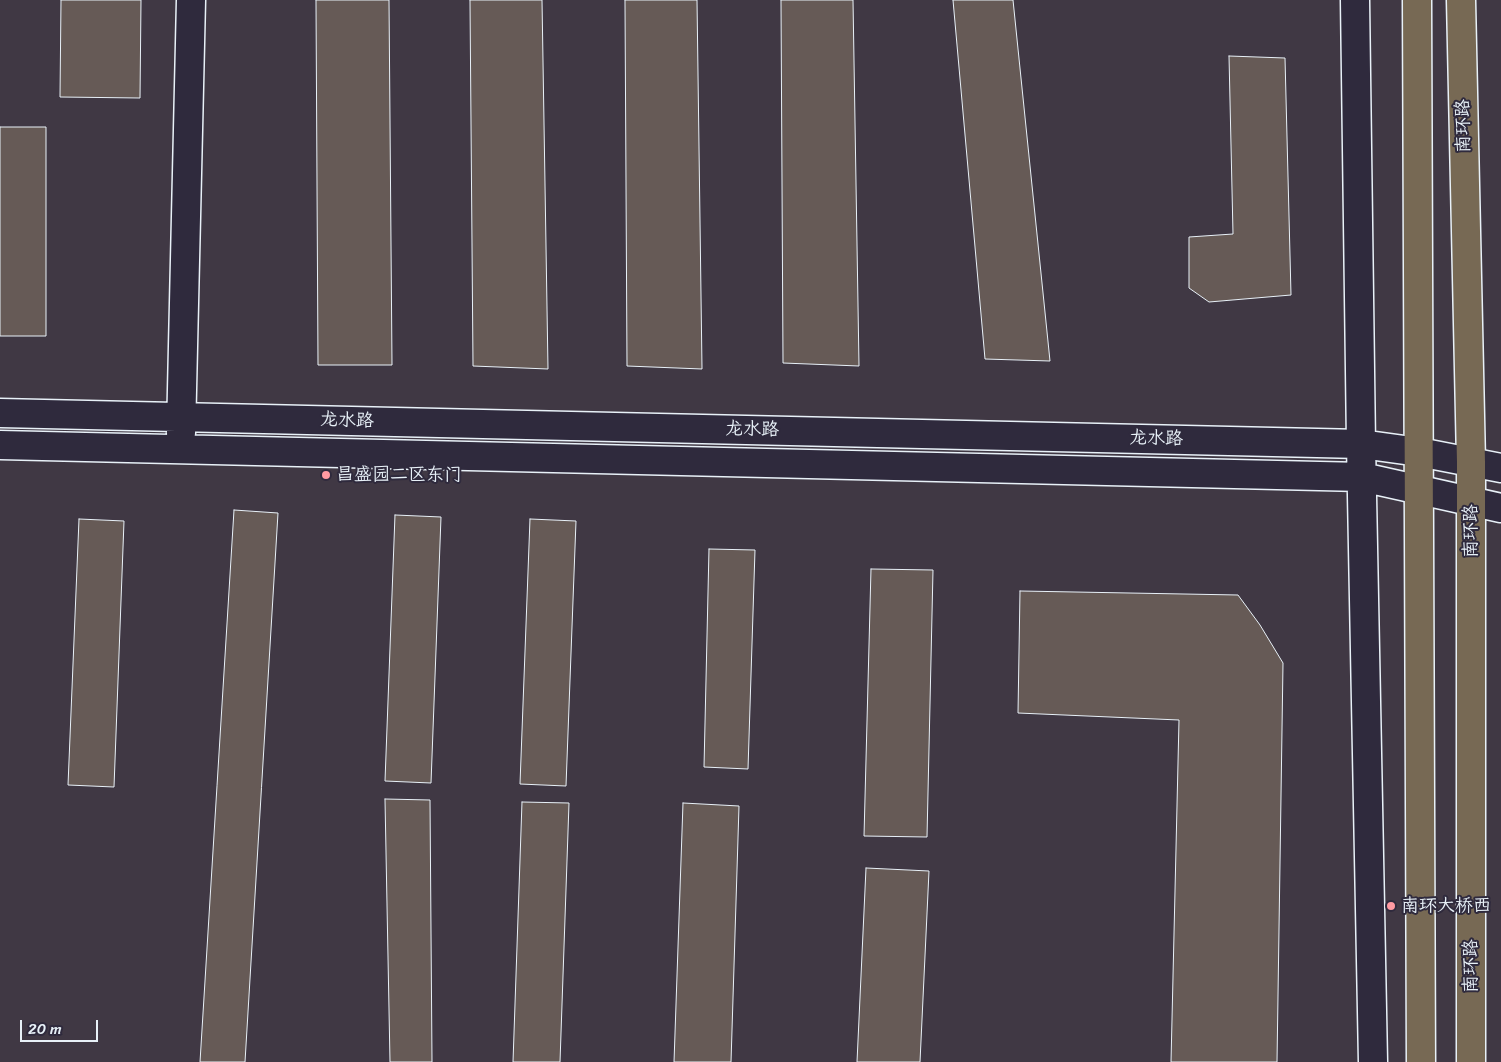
<!DOCTYPE html>
<meta charset="utf-8">
<style>
body{margin:0}
#map{position:relative;width:1501px;height:1062px;overflow:hidden;background:#403844;font-family:Sriracha,sans-serif}
canvas{display:block}
.scale{position:absolute;left:20px;top:1020px;width:78px;height:22px;box-sizing:border-box;border:2px solid #e8f1f8;border-top:0;padding-left:6px;font-size:15px;line-height:18px;white-space:nowrap;color:#e8f1f8;-webkit-text-stroke:4px #2f2a3d;paint-order:stroke}
</style>
<div id="map">
<canvas width="1501" height="1062"></canvas>
<div class="scale">20 m</div>
</div>
<script>
const ctx = document.querySelector('canvas').getContext('2d');
ctx.lineJoin = 'round';
function fillPath(path, color) { ctx.fillStyle = color; ctx.fill(path, 'evenodd'); }
const shape = rows => new Path2D(rows.map(r => 'M' + r).join(''));
function stroke(path, color, width, dash) { ctx.strokeStyle = color; ctx.lineWidth = width; ctx.lineCap = dash ? 'butt' : 'round'; ctx.setLineDash(dash || []); ctx.stroke(path); }
function label(font, color, halo, rows, align = 'center') {
  ctx.font = font + ' Sriracha,"LXGW WenKai TC",sans-serif'; ctx.lineWidth = 4; ctx.setLineDash([]); ctx.textBaseline = 'middle'; ctx.strokeStyle = halo; ctx.fillStyle = color; for (const [text, x, y, turn = 0] of rows) {
    ctx.save(); ctx.translate(x, y); ctx.rotate((+turn || 0) * Math.PI / 180); ctx.textAlign = isNaN(turn) ? turn : align; if (halo) ctx.strokeText(text, 0, 0); ctx.fillText(text, 0, 0); ctx.restore();
  }
}
const building = shape([
 [61,0,141,0,140,98,60,97,61,0],
 [316,0,389,0,392,365,318,365,316,0],
 [470,0,542,0,548,369,473,366,470,0],
 [625,0,697,0,702,369,627,366,625,0],
 [781,0,853,0,859,366,783,363,781,0],
 [953,0,1013,0,1050,361,985,359,953,0],
 [1229,56,1285,58,1291,295,1209,302,1189,288,1189,237,1233,234,1229,56],
 [0,127,46,127,46,336,0,336,0,127],
 [234,510,278,513,245,1062,200,1062,234,510],
 [395,515,441,517,431,783,385,781,395,515],
 [79,519,124,521,114,787,68,785,79,519],
 [530,519,576,521,566,786,520,784,530,519],
 [709,549,755,550,748,769,704,767,709,549],
 [871,569,933,570,927,837,864,836,871,569],
 [1020,591,1238,595,1260,625,1283,663,1277,1062,1171,1062,1179,720,1018,713,1020,591],
 [385,799,430,800,432,1062,390,1062,385,799],
 [522,802,569,803,560,1062,513,1062,522,802],
 [683,803,739,806,731,1062,674,1062,683,803],
 [866,868,929,871,920,1062,857,1062,866,868]
]);
fillPath(building, '#665a56');
stroke(building, '#e8f1f8', 1);
const minor = shape([
 [1355,0,1361,444,1373,1062],
 [0,413,1361,444,1419,452,1501,468],
 [181,433,191,0],
 [0,445,1362,477,1501,508]
]);
const major = shape([
 [1417,0,1421,1062],
 [1461,0,1471,462,1471,1062]
]);
stroke(minor, '#e8f1f8', 31);
stroke(major, '#e8f1f8', 31);
stroke(minor, '#2f2a3d', 28);
stroke(major, '#776954', 28);
for (const [x, y, r, color] of [
 [326,475,5,"#ff9aa2"],
 [1391,906,5,"#ff9aa2"]
]) { const dot = new Path2D(); dot.arc(x, y, r, 0, 2 * Math.PI); ctx.fillStyle = color; ctx.fill(dot); stroke(dot, '#2f2a3d', 2); }
label('18px', '#e8f1f8', '#2f2a3d', [
 ["南环路",1464,126,-91],
 ["龙水路",347,421,2],
 ["龙水路",752,430,1],
 ["龙水路",1156,439,1],
 ["南环路",1471,531,-90],
 ["南环路",1471,966,-90]
]);
label('18px', '#e8f1f8', '#2f2a3d', [
 ["昌盛园二区东门",336,475],
 ["南环大桥西",1401,906]
], 'left');
</script>
